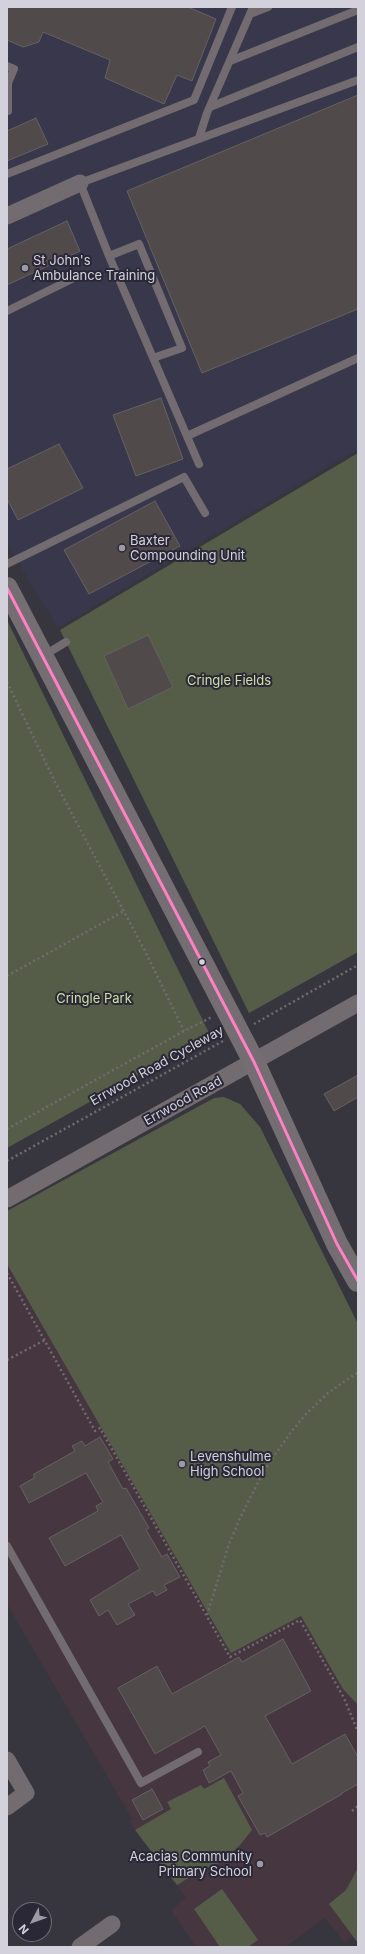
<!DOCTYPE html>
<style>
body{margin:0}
#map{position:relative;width:365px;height:1954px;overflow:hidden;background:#37363e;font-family:Inter,sans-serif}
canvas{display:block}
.frame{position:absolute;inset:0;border:8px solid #d3d2dc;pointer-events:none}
.north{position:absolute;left:12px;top:1902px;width:40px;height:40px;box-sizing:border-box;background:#2a2837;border:1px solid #6e6c79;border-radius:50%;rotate:229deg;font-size:11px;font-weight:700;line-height:16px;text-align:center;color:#d3d2dc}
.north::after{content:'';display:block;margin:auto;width:14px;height:18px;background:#9c9ba5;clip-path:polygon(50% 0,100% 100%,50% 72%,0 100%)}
</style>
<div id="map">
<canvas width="365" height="1954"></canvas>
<div class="frame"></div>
<div class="north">N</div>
</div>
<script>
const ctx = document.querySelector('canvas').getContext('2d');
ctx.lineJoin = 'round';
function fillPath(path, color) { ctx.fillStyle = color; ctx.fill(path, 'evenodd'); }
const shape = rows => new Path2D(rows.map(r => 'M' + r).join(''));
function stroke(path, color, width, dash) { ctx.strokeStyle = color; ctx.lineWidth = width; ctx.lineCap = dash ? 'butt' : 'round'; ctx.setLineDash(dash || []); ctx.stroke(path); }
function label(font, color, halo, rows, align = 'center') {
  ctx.font = font + ' Inter,sans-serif'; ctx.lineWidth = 4; ctx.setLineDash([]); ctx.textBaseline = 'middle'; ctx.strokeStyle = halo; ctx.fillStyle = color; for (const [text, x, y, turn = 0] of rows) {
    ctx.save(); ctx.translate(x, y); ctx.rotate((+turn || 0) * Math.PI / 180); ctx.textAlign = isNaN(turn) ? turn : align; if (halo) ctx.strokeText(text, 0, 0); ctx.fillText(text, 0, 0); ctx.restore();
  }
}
fillPath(shape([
 [7,7,358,7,358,449,58,628,23,571,7,542]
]), '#39374b');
fillPath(shape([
 [224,1097,240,1104,260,1127,358,1324,358,1943,353,1937,345,1943,325,1918,285,1947,196,1947,171,1910,186,1898,129,1821,132,1819,7,1604,7,1211,214,1098]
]), '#463640');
fillPath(shape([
 [358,453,358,952,249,1013,60,630],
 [7,620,210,1035,7,1148],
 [224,1097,240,1104,260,1127,358,1324,358,1705,343,1689,301,1616,231,1653,7,1264,7,1211,214,1098],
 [224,1778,252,1830,240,1845,222,1862,200,1871,177,1885,135,1830,171,1809,167,1802,201,1785,204,1789],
 [358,1868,358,1943,329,1904,346,1890],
 [222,1889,258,1940,248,1947,220,1947,194,1909]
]), '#555d48');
const building = shape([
 [7,7,188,7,216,19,192,81,177,75,164,104,105,78,110,60,43,32,39,42,23,47,7,40,7,7],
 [358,95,358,309,202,373,127,191,358,95],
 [36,118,48,144,7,161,7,131,36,118],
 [67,221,80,251,7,285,7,249,67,221],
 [161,398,183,459,136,476,113,415,161,398],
 [59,444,83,488,18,520,7,499,7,469,59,444],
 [155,501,180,546,89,594,64,550,155,501],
 [148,635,173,687,128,709,104,656,148,635],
 [358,1075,358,1097,334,1111,324,1094,358,1075],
 [100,1437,113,1459,108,1462,123,1489,126,1488,149,1528,146,1530,162,1557,167,1554,180,1577,164,1585,167,1590,156,1596,153,1591,128,1604,135,1615,117,1625,108,1610,99,1616,90,1600,140,1569,121,1535,65,1566,49,1538,98,1511,96,1506,103,1502,86,1473,29,1503,20,1486,34,1478,34,1474,75,1451,72,1446,82,1441,85,1446,100,1437],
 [283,1639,311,1691,265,1716,292,1764,345,1734,358,1757,358,1784,342,1793,342,1794,267,1837,265,1833,260,1835,238,1796,243,1793,231,1771,209,1783,203,1770,210,1766,208,1762,221,1755,205,1726,155,1754,118,1688,157,1666,172,1694,239,1657,242,1662,283,1639],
 [152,1789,163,1809,143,1820,132,1800,152,1789]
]);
fillPath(building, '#514a4b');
stroke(building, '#656162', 1);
stroke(shape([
 [7,682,55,782,146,953,184,1031],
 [7,976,124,911],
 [254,1024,358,965],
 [7,1129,184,1031,212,1017],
 [7,1161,223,1041],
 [7,1273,95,1431,100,1428,230,1657,300,1620,344,1698,358,1732],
 [7,1360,45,1340],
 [207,1615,229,1544,240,1518,265,1469,291,1432,307,1413,328,1393,358,1372],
 [352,1811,358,1806]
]), '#706c6f', 2.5, [2, 3]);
stroke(shape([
 [250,14,268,7],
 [230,61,358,10],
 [7,66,14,69,8,83,8,111,7,111],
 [210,107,358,47],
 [199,138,207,113,253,7],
 [7,174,194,100,232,7],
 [109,256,139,244,182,348,153,358],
 [7,311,82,274],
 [187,436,358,358],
 [199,464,109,256,80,183,358,80],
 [7,564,184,477,205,513],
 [43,656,66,642],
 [7,1546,141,1783,198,1752]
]), '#726c70', 8);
stroke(shape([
 [7,216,80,183],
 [7,1199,358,1003],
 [7,1760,26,1793,7,1807],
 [80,1947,112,1924]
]), '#726c70', 17);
stroke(shape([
 [7,588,254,1062,337,1244,358,1281]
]), '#746e73', 22);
stroke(shape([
 [7,588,254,1062,337,1244,358,1281]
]), '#ff80c5', 3);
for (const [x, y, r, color] of [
 [25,268,4,"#9c9ba5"],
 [122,548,4,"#9c9ba5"],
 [202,962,3.5,"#d3d2dc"],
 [182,1464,4,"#9c9ba5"],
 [260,1864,4,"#9c9ba5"]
]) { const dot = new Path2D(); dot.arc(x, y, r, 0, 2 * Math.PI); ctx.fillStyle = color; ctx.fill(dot); stroke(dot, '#2a2837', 1.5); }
label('13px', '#d3d2dc', '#2a2837', [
 ["St John's",33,261],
 ["Ambulance Training",33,276],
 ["Baxter",130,541],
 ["Compounding Unit",130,556],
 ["Levenshulme",190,1457],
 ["High School",190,1472],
 ["Acacias Community",252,1857,"right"],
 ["Primary School",252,1872,"right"]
], 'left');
label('13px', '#cbe2a2', '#2a2837', [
 ["Cringle Fields",229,681],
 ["Cringle Park",94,999]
]);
label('13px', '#d3d2dc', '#2a2837', [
 ["Errwood Road Cycleway",157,1066,-29],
 ["Errwood Road",183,1101,-29]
]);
</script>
